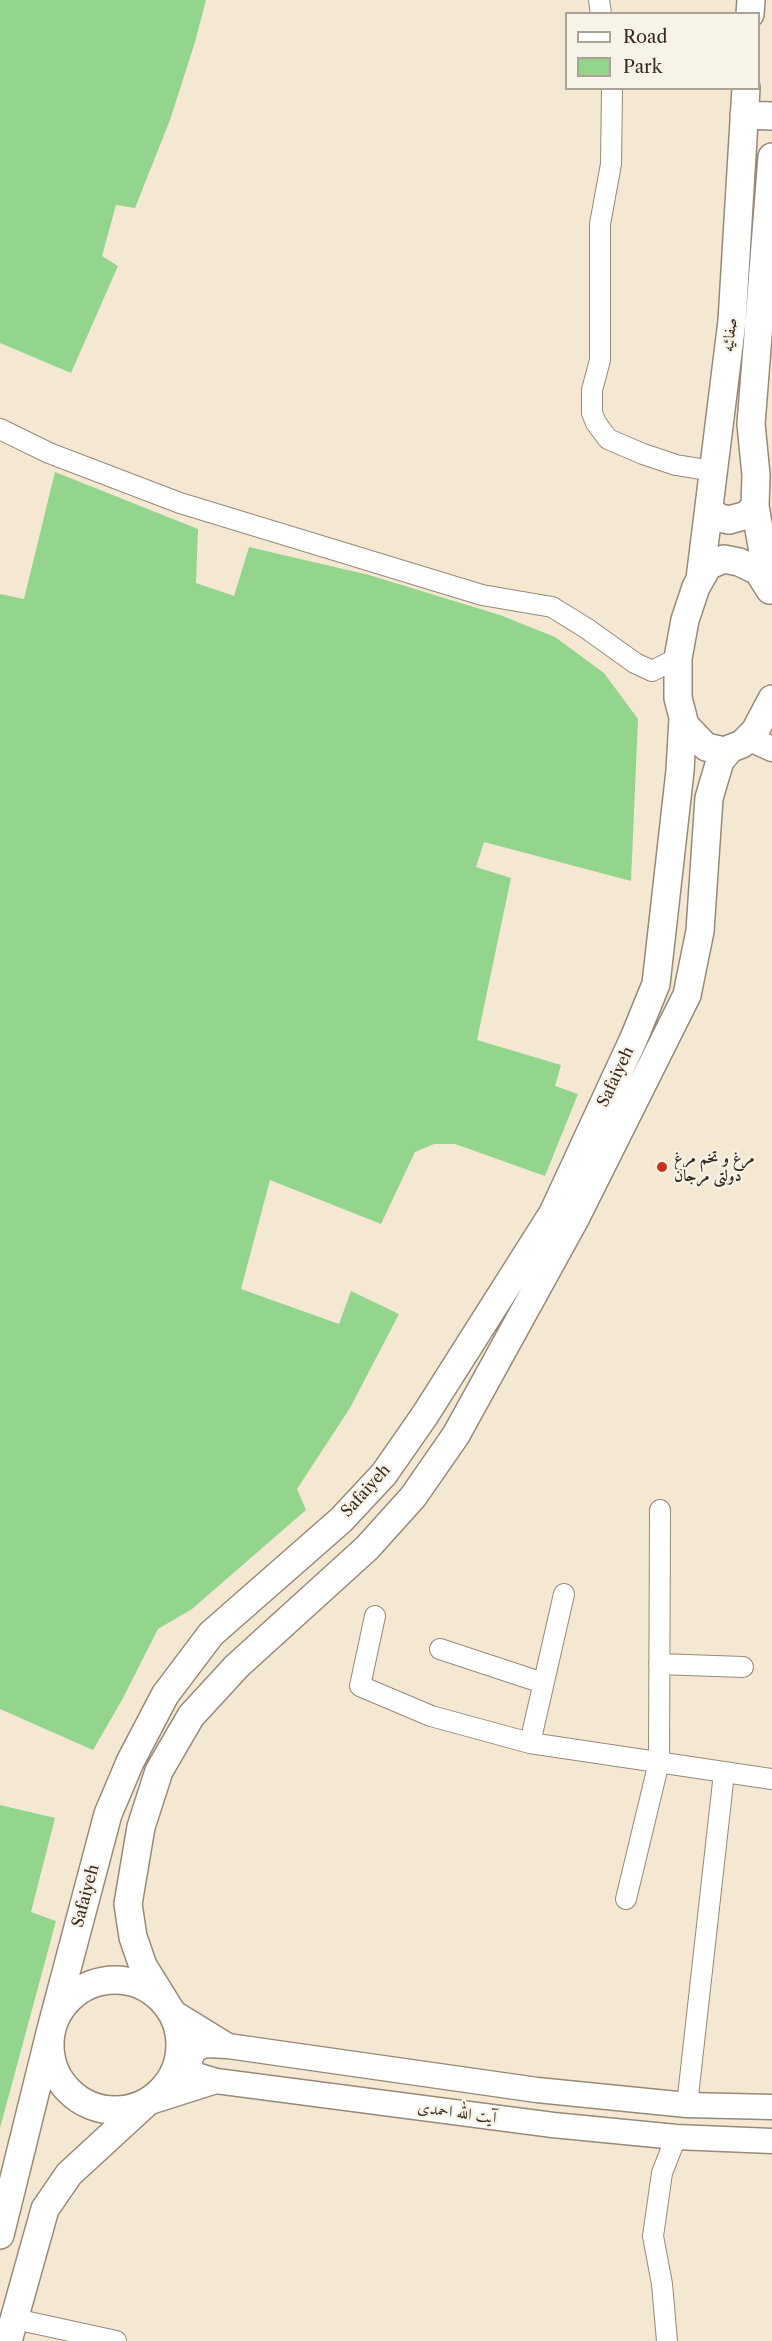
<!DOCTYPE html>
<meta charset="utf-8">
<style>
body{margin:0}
#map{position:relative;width:772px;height:2341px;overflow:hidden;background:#f4e8d3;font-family:"Libre Caslon Text",serif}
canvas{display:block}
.legend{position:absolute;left:565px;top:12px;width:195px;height:78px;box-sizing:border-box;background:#f7f3e8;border:2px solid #aca397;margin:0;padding:8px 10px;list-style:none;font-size:18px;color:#3b2a1e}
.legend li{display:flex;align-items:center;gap:12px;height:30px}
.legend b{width:30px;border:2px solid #aca397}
</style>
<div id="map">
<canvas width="772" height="2341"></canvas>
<ul class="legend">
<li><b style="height:8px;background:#fff"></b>Road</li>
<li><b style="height:16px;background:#93d58c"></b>Park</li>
</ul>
</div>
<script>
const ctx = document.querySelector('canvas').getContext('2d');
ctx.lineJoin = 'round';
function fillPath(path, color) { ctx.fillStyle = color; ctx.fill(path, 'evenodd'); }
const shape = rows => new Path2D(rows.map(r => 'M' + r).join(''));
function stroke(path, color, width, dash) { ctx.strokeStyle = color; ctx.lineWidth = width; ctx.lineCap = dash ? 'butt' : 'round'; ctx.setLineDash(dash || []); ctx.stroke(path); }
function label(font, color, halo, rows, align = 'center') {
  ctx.font = font + ' "Libre Caslon Text",Amiri,serif'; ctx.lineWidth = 4.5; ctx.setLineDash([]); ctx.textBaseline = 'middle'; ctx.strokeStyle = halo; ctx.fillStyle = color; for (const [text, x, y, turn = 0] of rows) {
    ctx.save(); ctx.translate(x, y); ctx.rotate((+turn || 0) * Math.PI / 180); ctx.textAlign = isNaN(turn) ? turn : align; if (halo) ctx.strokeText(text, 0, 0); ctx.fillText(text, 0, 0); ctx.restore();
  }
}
fillPath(shape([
 [0,0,206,0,195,42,170,120,135,208,116,205,102,256,118,266,71,373,0,343],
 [55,472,198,529,196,583,234,596,249,547,369,575,500,615,555,637,604,673,638,719,631,881,484,842,476,867,511,878,477,1040,561,1065,555,1086,578,1094,545,1176,455,1144,434,1144,415,1152,381,1224,270,1180,241,1289,339,1324,351,1291,399,1314,350,1408,297,1489,306,1510,192,1609,158,1629,122,1700,93,1750,0,1709,0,594,24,599],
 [0,1805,55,1818,31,1912,56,1921,0,2128]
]), '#93d58c');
const minor = shape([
 [599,0,601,14],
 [612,88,611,164,600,224,600,360,592,390,592,413,596,423,608,439,643,454,676,465,713,471],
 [0,429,49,453,180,503,482,595,552,607,586,628,635,663,652,671,678,658],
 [375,1616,360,1686,431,1716,530,1743,772,1779],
 [440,1649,543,1683],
 [659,1664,743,1667],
 [530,1743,564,1594],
 [626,1899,659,1762,660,1510],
 [687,2105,724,1773],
 [15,2319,116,2341],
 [667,2341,662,2284,653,2236,662,2173,676,2137]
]);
const tertiary = shape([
 [748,738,772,749],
 [171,2011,228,2046,537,2090,687,2105,772,2107],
 [216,2081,196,2075,188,2065,194,2050,205,2045,228,2046],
 [147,2103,216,2081,553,2125,676,2137,772,2141]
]);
const secondary = shape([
 [750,14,751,0],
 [744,115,772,116],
 [710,511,720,518,729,520,747,515,755,506],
 [700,579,732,321,746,88],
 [769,587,755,506,756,475,751,424,772,157],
 [770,590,758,571,739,562,724,559,708,566,696,587,685,620,678,658,678,698,685,725,706,747,724,751,742,744,755,731,772,699],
 '50 2045a65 65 0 1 1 130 0a65 65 0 1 1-130 0Z',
 [171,2011,143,1966,133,1937,128,1904,141,1827,159,1771,191,1716,237,1666,367,1548,413,1497,456,1435,575,1219,687,995,700,931,709,798,720,761,730,749],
 [0,2235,51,2029,108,1814,130,1762,165,1695,211,1634,341,1520,384,1474,425,1415,553,1213,634,1038,656,984,680,771,683,718],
 [8,2341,45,2209,69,2174,144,2105]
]);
stroke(minor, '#988978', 22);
stroke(tertiary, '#988978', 27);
stroke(secondary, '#988978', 30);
stroke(minor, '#fff', 20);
stroke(tertiary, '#fff', 24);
stroke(secondary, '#fff', 27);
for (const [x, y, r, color] of [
 [662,1167,6,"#c8321e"]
]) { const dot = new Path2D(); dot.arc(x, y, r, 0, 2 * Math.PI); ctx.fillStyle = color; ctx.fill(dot); stroke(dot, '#f7f3e8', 2); }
label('16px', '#3b2a1e', '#f7f3e8', [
 ["صفائیه",730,335,-84],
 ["Safaiyeh",616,1077,-65],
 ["Safaiyeh",366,1491,-48],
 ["Safaiyeh",86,1896,-75],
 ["آیت الله احمدی",457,2113,8]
]);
label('bold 16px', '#3b2a1e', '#f7f3e8', [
 ["مرغ و تخم مرغ",674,1158],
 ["دولتی مرجان",674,1176]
], 'left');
</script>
